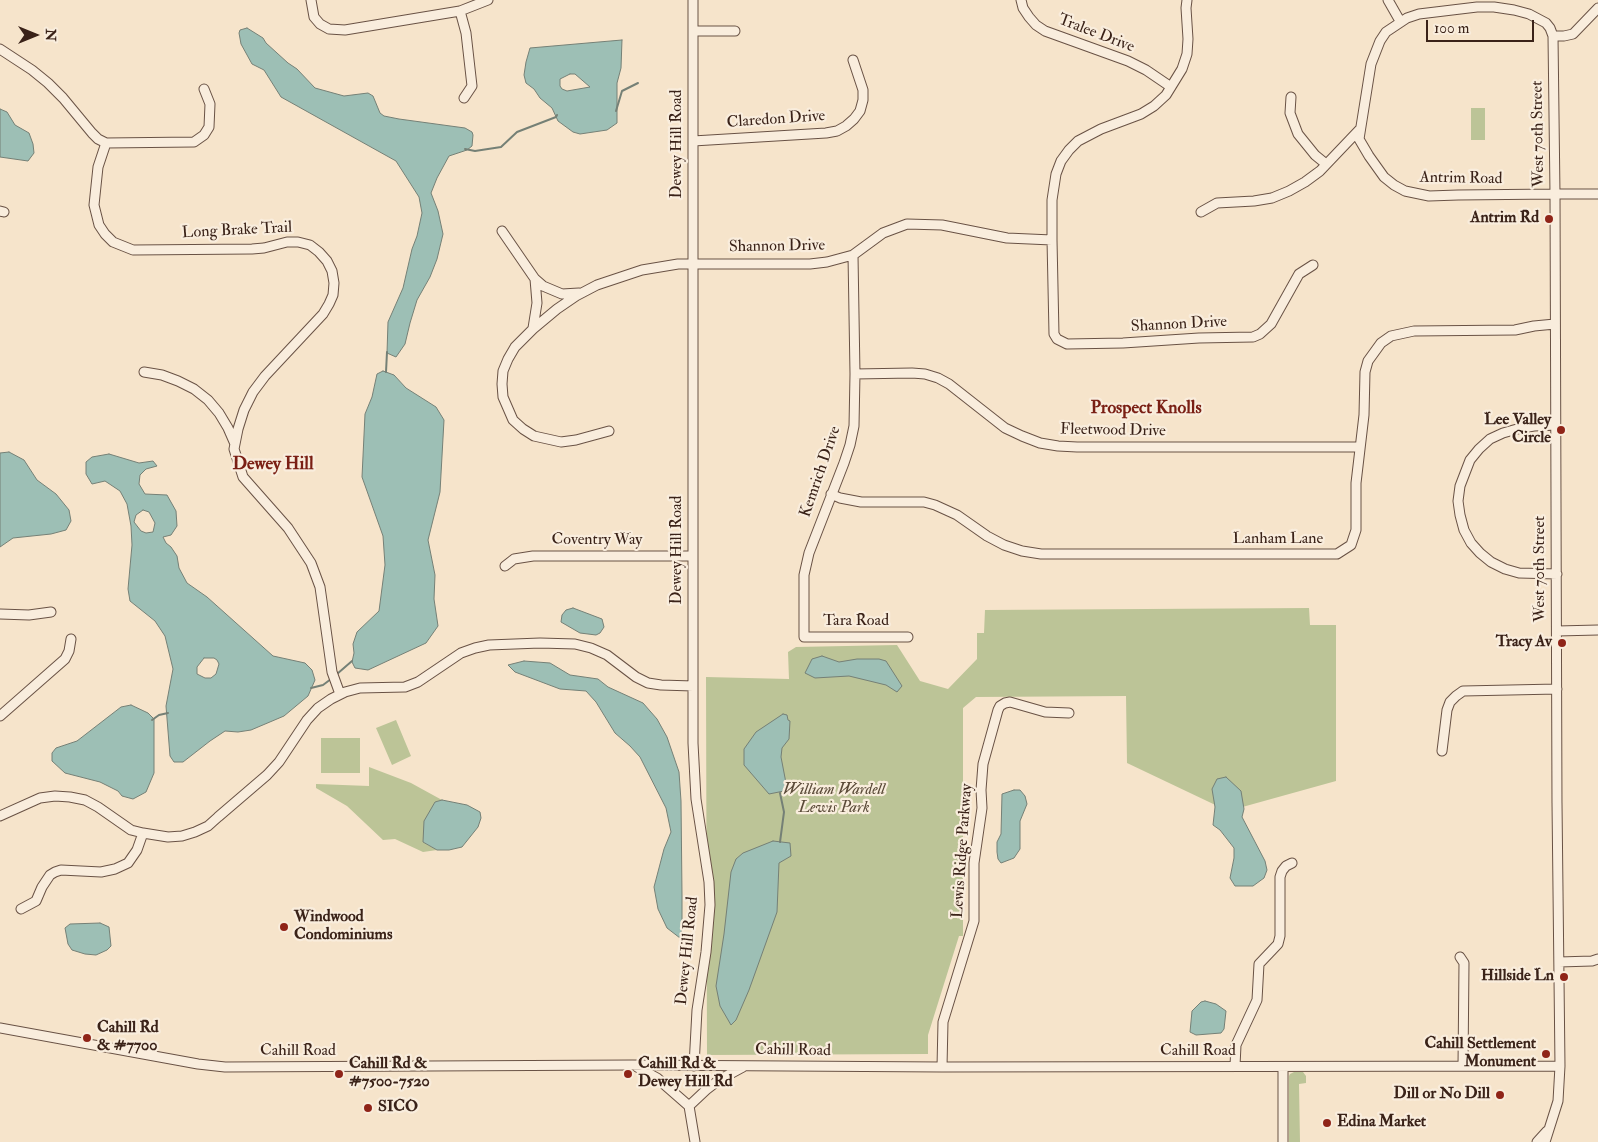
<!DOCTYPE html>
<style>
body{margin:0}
#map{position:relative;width:1598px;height:1142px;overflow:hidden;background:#f6e4cb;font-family:"IM FELL Double Pica",serif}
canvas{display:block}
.north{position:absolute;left:10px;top:10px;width:50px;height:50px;-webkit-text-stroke:4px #f9eddd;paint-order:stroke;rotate:90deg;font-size:14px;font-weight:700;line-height:20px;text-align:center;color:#3a2218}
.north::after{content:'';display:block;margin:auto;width:18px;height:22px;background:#3a2218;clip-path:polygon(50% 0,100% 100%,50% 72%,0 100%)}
.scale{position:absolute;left:1426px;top:20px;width:108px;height:22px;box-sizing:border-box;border:2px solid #3a2218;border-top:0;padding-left:6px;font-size:15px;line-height:18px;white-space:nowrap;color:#3a2218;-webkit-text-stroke:4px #f9eddd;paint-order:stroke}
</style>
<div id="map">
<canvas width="1598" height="1142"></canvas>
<div class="north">N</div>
<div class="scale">100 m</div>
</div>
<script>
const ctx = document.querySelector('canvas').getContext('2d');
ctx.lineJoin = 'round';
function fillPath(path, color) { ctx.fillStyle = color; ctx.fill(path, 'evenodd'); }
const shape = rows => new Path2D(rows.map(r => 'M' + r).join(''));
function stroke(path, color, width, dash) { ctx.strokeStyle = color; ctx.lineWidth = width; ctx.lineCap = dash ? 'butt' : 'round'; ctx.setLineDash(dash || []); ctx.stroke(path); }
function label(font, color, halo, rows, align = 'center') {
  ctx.font = font + ' "IM FELL Double Pica",serif'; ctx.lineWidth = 4.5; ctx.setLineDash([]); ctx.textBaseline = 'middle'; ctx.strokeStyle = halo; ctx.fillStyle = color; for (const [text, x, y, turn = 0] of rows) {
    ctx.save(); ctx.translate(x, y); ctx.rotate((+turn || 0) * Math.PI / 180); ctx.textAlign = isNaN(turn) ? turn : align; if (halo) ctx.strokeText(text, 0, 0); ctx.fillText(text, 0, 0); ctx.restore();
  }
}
fillPath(shape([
 [1471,108,1485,108,1485,140,1471,140],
 [1309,608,1310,625,1336,625,1336,781,1228,811,1127,763,1126,696,976,697,963,708,963,936,959,936,928,1035,928,1054,707,1055,706,677,789,679,788,652,796,647,897,645,920,681,948,689,977,659,977,633,984,633,985,610],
 [396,720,411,756,392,765,376,728],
 [321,738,360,738,360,773,321,773],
 [369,767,411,783,442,800,435,802,423,842,437,850,423,852,395,839,383,840,347,806,316,788,316,784,369,786],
 [1294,1072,1303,1072,1306,1076,1306,1083,1299,1084,1300,1142,1289,1142,1289,1076,1290,1074]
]), '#bcc497');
const water = shape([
 [247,28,263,38,266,43,288,63,297,69,315,88,344,96,368,93,373,96,380,113,384,116,399,119,465,128,472,132,473,135,472,146,467,150,449,156,437,178,431,193,438,211,443,234,437,259,430,277,417,300,410,323,405,344,396,357,387,353,388,322,403,288,412,249,417,236,422,213,419,197,396,161,281,97,264,70,252,64,241,44,239,33,240,30,247,28],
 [622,40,621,68,617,83,617,123,607,130,580,134,573,132,558,121,552,108,540,98,534,89,526,83,524,75,526,62,530,48,622,40],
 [570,74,575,74,590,87,567,91,562,89,560,86,560,79,570,74],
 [0,109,7,112,15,125,29,133,33,144,34,153,28,161,0,157,0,109],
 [383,371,394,375,406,388,436,407,444,420,440,492,428,540,435,575,434,599,438,626,426,643,368,670,355,668,352,662,354,653,353,644,357,632,379,611,385,565,383,536,362,477,365,414,372,397,377,374,383,371],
 [9,452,24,460,37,480,56,494,69,510,71,521,66,530,51,534,13,538,0,547,0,453,9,452],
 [109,454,139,463,153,461,157,466,146,469,140,475,139,484,145,494,167,495,176,511,177,526,171,535,163,537,166,543,171,547,177,556,179,568,187,583,207,597,273,656,305,663,312,670,315,680,308,696,284,716,251,730,238,732,225,731,210,741,183,762,174,762,170,756,166,706,173,669,165,636,155,621,130,601,128,589,132,545,131,526,127,504,120,491,105,481,92,484,86,474,86,462,92,457,109,454],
 [143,510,149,512,155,523,153,532,146,533,141,531,134,522,136,515,143,510],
 [204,658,214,658,217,660,219,664,216,674,211,678,205,678,197,674,197,667,204,658],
 [573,608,602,619,604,627,600,633,596,635,580,633,561,622,562,615,566,610,573,608],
 [822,656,839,662,857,659,879,659,886,661,902,686,897,692,886,685,849,676,815,678,805,673,812,659,822,656],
 [524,661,550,663,570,675,598,679,608,687,643,703,657,719,667,737,679,772,681,801,682,895,682,928,680,938,667,928,658,909,654,887,664,849,671,832,666,808,640,757,630,746,615,733,596,702,586,691,560,689,515,672,508,665,524,661],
 [131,705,148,713,154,719,154,773,146,792,133,799,122,796,118,791,100,782,65,773,52,761,52,753,56,748,77,741,121,707,131,705],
 [783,714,787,715,788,720,790,721,789,739,782,748,781,757,786,783,784,791,769,794,744,765,744,749,756,732,783,714],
 [1226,777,1241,791,1244,809,1242,817,1265,861,1267,870,1264,878,1253,886,1235,886,1230,878,1234,858,1234,848,1220,830,1213,825,1215,807,1212,789,1217,779,1226,777],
 [1014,790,1020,790,1025,796,1027,804,1020,821,1020,849,1014,858,1001,863,998,859,997,852,997,842,1001,834,1002,794,1014,790],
 [442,800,467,805,480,812,481,818,478,827,462,847,449,850,437,850,423,842,424,821,435,802,442,800],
 [773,841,790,843,791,856,779,863,777,912,749,990,736,1020,731,1025,720,1006,716,986,724,934,731,872,736,859,743,853,773,841],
 [100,923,109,927,111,946,107,950,96,955,85,954,72,950,68,944,65,928,70,924,100,923],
 [1205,1001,1216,1004,1226,1011,1224,1029,1221,1033,1196,1035,1190,1032,1192,1011,1201,1002,1205,1001]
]);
fillPath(water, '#9dbfb5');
stroke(water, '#758076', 1);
stroke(shape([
 [616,111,622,91,638,83],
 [465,149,475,151,501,147,517,132,556,117,557,115],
 [386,372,387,352],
 [337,674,352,661],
 [311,688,323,685,331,679],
 [152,720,159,715,168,713],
 [780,793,784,812,780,842]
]), '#758076', 2);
const minor = shape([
 [311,0,314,17,320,24,329,29,345,30,460,11,488,0],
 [693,0,693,743,696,799,709,882,710,905,706,952,697,1010,694,1066],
 [1021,0,1023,8,1029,17,1036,25,1045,31,1128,61,1146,70,1171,87],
 [1187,0,1186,8,1188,39,1187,54,1182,69,1166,95,1154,106,1141,114,1101,129,1078,141,1069,150,1061,161,1056,174,1052,200,1052,240,1054,334,1057,339,1067,344,1123,343,1199,338,1253,337,1260,334,1271,324,1299,274,1313,265],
 [1388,0,1400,21],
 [460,11,466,33,472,86,464,98],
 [693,31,735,31],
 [1553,36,1564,36,1573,34,1598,8],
 [0,49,32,70,48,83,63,98,92,133,98,139,106,143,194,142,204,135,209,127,210,104,204,89],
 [1291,97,1290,113,1298,134,1315,155,1326,164],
 [693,141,826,133,837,131,846,126,854,119,860,111,863,100,863,90,853,60],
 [106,143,98,167,94,205,99,225,105,234,113,242,133,250,252,249,264,248,287,242,298,242,310,245,319,252,327,261,332,271,334,283,333,295,329,304,323,314,265,376,253,392,244,410,238,429,234,449,243,477,288,528,311,563,320,587,332,672,340,694],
 [0,211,4,212],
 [1201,212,1217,203,1254,201,1272,198,1289,191,1305,182,1320,171,1360,129],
 [502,231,535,279,543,286,562,294,579,293],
 [853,255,855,374,854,426,850,445,844,463,809,553,804,575,804,637,908,637],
 [533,328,537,303,535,279],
 [144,372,162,375,178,381,194,389,208,400,219,413,228,428,235,444],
 [855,374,912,373,925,374,938,378,949,384,1005,428,1022,436,1040,443,1058,446,1077,447,1360,447],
 [1556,425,1534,426,1517,429,1503,433,1490,439,1479,449,1470,460,1460,486,1458,501,1460,515,1464,530,1471,543,1480,553,1491,562,1505,569,1519,573,1557,574],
 [609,431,576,440,561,442,534,436,523,429,513,420,503,397,502,384,503,371,508,359,515,347,533,329,557,309,576,296,597,285,642,270,678,264,810,264,827,262,853,255,883,233,907,224,942,225,1007,238,1052,240],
 [831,494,840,498,861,502,924,502,935,505,957,515,987,536,1004,545,1022,551,1041,554,1337,554,1351,545,1356,530,1356,483,1364,415,1365,372,1368,361,1381,343,1391,336,1414,331,1515,330,1534,326,1555,324],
 [505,566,514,559,533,556,693,556],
 [0,614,29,615,51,612],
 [1557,631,1598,630],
 [0,716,65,659,69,651,71,639],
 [1442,751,1447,710,1450,702,1456,696,1463,691,1557,689],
 [0,816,40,798,55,796,70,797,85,800,98,807,131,830,143,833,168,837,182,836,195,832,208,826,218,817,267,775,279,762,307,720,318,708,331,699,345,692,360,688,405,687,418,682,461,653,475,648,489,645,540,643,575,644,591,648,607,655,636,677,648,683,661,685,693,686],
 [21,909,36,901,42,887,50,875,55,872,61,870,101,872,115,869,128,863,137,850,143,833],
 [1460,957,1464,963,1463,1066],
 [1559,962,1592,961,1598,959],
 [0,1028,198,1064,225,1067,632,1065,942,1067,1560,1066],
 [1235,1066,1236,1045,1257,1000,1259,964,1278,944,1280,936,1280,877,1282,871,1286,866,1292,863],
 [637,1067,657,1078,689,1106,695,1142],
 [942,1067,943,1022,974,921,974,863,982,808,981,790,983,764,998,710,1000,706,1005,703,1010,702,1045,712,1069,713],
 [1283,1067,1283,1142],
 [689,1106,706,1090,719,1080,743,1067],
 [1537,1142,1547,1131],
 [1545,1142,1558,1101,1560,1066,1557,803,1555,194,1553,36,1550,28,1546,23,1529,14,1514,10,1494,7,1477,7,1419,14,1407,18,1386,32,1380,41,1371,64,1359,139,1369,156,1384,177,1394,185,1405,191,1429,196,1458,195,1555,194,1598,194]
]);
stroke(minor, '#695245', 11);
stroke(minor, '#f9eddd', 9);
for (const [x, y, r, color] of [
 [1549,219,5,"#8f2418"],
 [1561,430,5,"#8f2418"],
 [1562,643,5,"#8f2418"],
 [284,927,5,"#8f2418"],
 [1564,977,5,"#8f2418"],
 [87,1038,5,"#8f2418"],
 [1546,1054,5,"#8f2418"],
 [339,1074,5,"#8f2418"],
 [628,1074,5,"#8f2418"],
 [1500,1095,5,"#8f2418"],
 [368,1108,5,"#8f2418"],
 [1327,1123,5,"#8f2418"]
]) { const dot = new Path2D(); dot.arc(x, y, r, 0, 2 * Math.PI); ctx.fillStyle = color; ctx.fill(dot); stroke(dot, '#f9eddd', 2); }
label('16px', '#3a2218', '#f9eddd', [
 ["Tralee Drive",1096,34,21],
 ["Claredon Drive",776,120,-4],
 ["West 70th Street",1539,134,-91],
 ["Dewey Hill Road",678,144,-90],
 ["Antrim Road",1461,179,1],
 ["Long Brake Trail",237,231,-3],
 ["Shannon Drive",777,247,-1],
 ["Shannon Drive",1179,325,-3],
 ["Fleetwood Drive",1113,431,1],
 ["Kemrich Drive",821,472,-71],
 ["Lanham Lane",1278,540],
 ["Coventry Way",597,541],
 ["Dewey Hill Road",678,550,-90],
 ["West 70th Street",1541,569,-90],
 ["Tara Road",856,622],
 ["Lewis Ridge Parkway",963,851,-86],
 ["Dewey Hill Road",688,951,-84],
 ["Cahill Road",793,1051,1],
 ["Cahill Road",298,1052],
 ["Cahill Road",1198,1052]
]);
label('bold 16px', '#3a2218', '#f9eddd', [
 ["Antrim Rd",1539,219],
 ["Lee Valley",1551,421],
 ["Circle",1551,439],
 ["Tracy Av",1552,643],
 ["Windwood",294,918,"left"],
 ["Condominiums",294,936,"left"],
 ["Hillside Ln",1554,977],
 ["Cahill Rd",97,1029,"left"],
 ["& #7700",97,1047,"left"],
 ["Cahill Settlement",1536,1045],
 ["Monument",1536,1063],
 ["Cahill Rd &",349,1065,"left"],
 ["#7500-7520",349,1083,"left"],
 ["Cahill Rd &",638,1065,"left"],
 ["Dewey Hill Rd",638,1083,"left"],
 ["Dill or No Dill",1490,1095],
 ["SICO",378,1108,"left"],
 ["Edina Market",1337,1123,"left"]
], 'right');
label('italic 16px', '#5a4a38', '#f9eddd', [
 ["William Wardell",834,791],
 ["Lewis Park",834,809]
]);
label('bold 18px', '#7a1f14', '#f9eddd', [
 ["Prospect Knolls",1146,409],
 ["Dewey Hill",273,465]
]);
</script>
